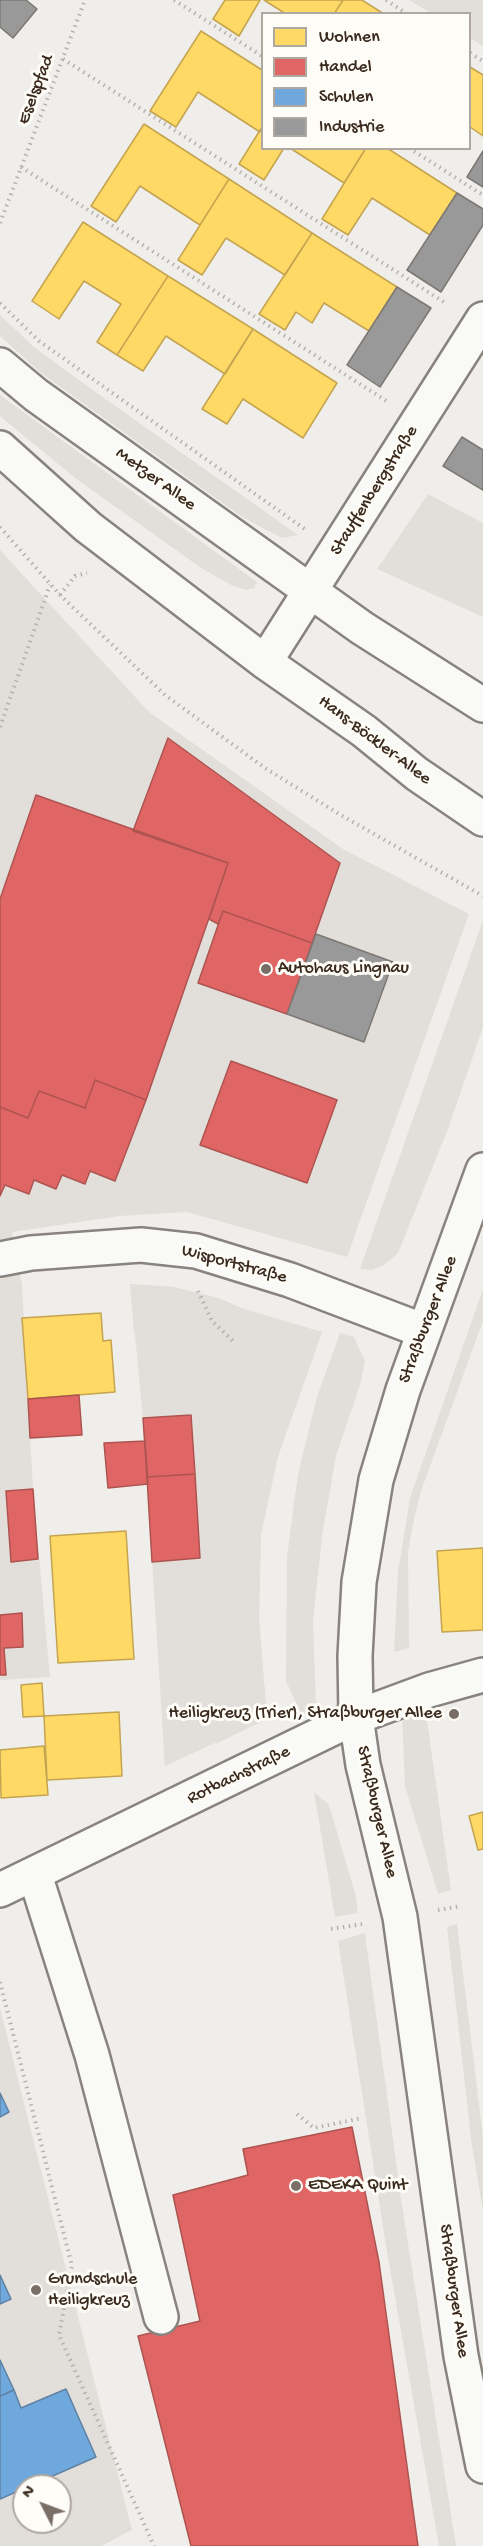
<!DOCTYPE html>
<meta charset="utf-8">
<style>
body{margin:0}
#map{position:relative;width:483px;height:2546px;overflow:hidden;background:#f0eeeb;font-family:"Gochi Hand",sans-serif}
canvas{display:block}
.legend{position:absolute;left:261px;top:12px;width:210px;height:138px;box-sizing:border-box;background:#fdfcf7;border:2px solid #afa8a0;margin:0;padding:8px 10px;list-style:none;font-size:18px;color:#3b2a1e}
.legend li{display:flex;align-items:center;gap:12px;height:30px}
.legend b{width:30px;border:2px solid #afa8a0}
.north{position:absolute;left:12px;top:2474px;width:60px;height:60px;box-sizing:border-box;background:#fdfcf7;border:2px solid #afa8a0;border-radius:50%;rotate:312deg;font-size:16px;font-weight:700;line-height:24px;text-align:center;color:#3b2a1e}
.north::after{content:'';display:block;margin:auto;width:21px;height:27px;background:#7a6f66;clip-path:polygon(50% 0,100% 100%,50% 72%,0 100%)}
</style>
<div id="map">
<canvas width="483" height="2546"></canvas>
<ul class="legend">
<li><b style="height:16px;background:#ffd966"></b>Wohnen</li>
<li><b style="height:16px;background:#e06666"></b>Handel</li>
<li><b style="height:16px;background:#6fa8dc"></b>Schulen</li>
<li><b style="height:16px;background:#999"></b>Industrie</li>
</ul>
<div class="north">N</div>
</div>
<script>
const ctx = document.querySelector('canvas').getContext('2d');
ctx.lineJoin = 'round';
function fillPath(path, color) { ctx.fillStyle = color; ctx.fill(path, 'evenodd'); }
const shape = rows => new Path2D(rows.map(r => 'M' + r).join(''));
function stroke(path, color, width, dash) { ctx.strokeStyle = color; ctx.lineWidth = width; ctx.lineCap = dash ? 'butt' : 'round'; ctx.setLineDash(dash || []); ctx.stroke(path); }
function label(font, color, halo, rows, align = 'center') {
  ctx.font = font + ' "Gochi Hand",sans-serif'; ctx.lineWidth = 6; ctx.setLineDash([]); ctx.textBaseline = 'middle'; ctx.strokeStyle = halo; ctx.fillStyle = color; for (const [text, x, y, turn = 0] of rows) {
    ctx.save(); ctx.translate(x, y); ctx.rotate((+turn || 0) * Math.PI / 180); ctx.textAlign = isNaN(turn) ? turn : align; if (halo) ctx.strokeText(text, 0, 0); ctx.fillText(text, 0, 0); ctx.restore();
  }
}
fillPath(shape([
 [0,550,149,712,343,849,469,914,347,1257,187,1212,120,1216,12,1232,22,1285,33,1489,50,1677,0,1680],
 [130,1284,173,1287,218,1298,241,1308,322,1332,278,1456,261,1534,259,1619,267,1719,165,1766,143,1418],
 [0,2008,132,2530,101,2546,0,2546],
 [24,2486,60,2486,60,2522,24,2522]
]), '#e2deda');
fillPath(shape([
 [409,0,483,0,483,46,470,38,470,14,431,13],
 [0,315,34,347,94,391,298,535,282,538,242,517,41,373,0,336],
 [0,395,257,582,254,588,246,590,233,586,201,568,75,478,0,416],
 [428,494,483,523,483,617,377,569],
 [483,920,483,1027,448,1129,398,1253,384,1265,372,1270,360,1269],
 [130,1284,173,1287,218,1298,241,1308,242,1316,134,1332],
 [483,1289,483,1321,421,1491,413,1524,408,1552,409,1648,394,1652,398,1572,410,1498],
 [314,1330,322,1332,278,1456,261,1534,259,1619,267,1719,216,1744,199,1672,208,1630,261,1457],
 [340,1333,354,1337,365,1361,360,1385,336,1456,322,1536,313,1622,316,1706,310,1714,303,1718,286,1681,287,1557,298,1474,317,1397],
 [154,1582,164,1594,184,1599,172,1633,173,1687,179,1734,185,1756,165,1766],
 [425,1706,451,1890,438,1894,405,1786,402,1714],
 [314,1792,329,1805,356,1896,358,1913,335,1917],
 [457,1924,483,2137,483,2211,472,2146,447,1927],
 [365,1933,401,2199,456,2546,439,2546,387,2252,338,1941]
]), '#e2dfda');
const homes = shape([
 [225,0,260,0,239,36,213,19,225,0],
 [264,0,343,0,334,14,286,14,264,0],
 [343,0,362,0,384,14,334,14,343,0],
 [201,31,262,70,262,127,260,132,198,92,176,127,150,111,201,31],
 [470,67,483,75,483,136,470,127,470,67],
 [144,124,229,179,200,225,140,186,116,222,91,206,144,124],
 [262,127,262,148,284,148,264,180,239,164,262,127],
 [290,148,366,148,344,183,290,148],
 [366,148,387,148,457,193,430,235,372,198,348,235,322,219,366,148],
 [229,179,312,233,285,275,226,238,202,275,178,260,229,179],
 [83,222,168,276,117,355,97,342,121,304,84,281,59,319,32,301,83,222],
 [312,233,397,287,369,331,324,303,312,323,296,312,285,330,259,314,312,233],
 [168,276,253,329,225,374,166,336,143,371,117,355,168,276],
 [253,329,337,383,303,438,243,399,227,424,202,409,253,329],
 [101,1313,103,1341,111,1340,115,1392,28,1399,22,1318,101,1313],
 [126,1531,134,1659,58,1663,50,1536,126,1531],
 [483,1548,483,1630,442,1632,437,1551,483,1548],
 [42,1683,44,1716,23,1717,21,1685,42,1683],
 [119,1712,122,1776,47,1780,44,1716,119,1712],
 [44,1746,48,1795,1,1798,0,1750,44,1746],
 [483,1812,483,1849,478,1850,469,1816,483,1812]
]);
fillPath(homes, '#ffd966');
stroke(homes, '#c4a450', 1.5);
const shops = shape([
 [168,738,340,863,312,943,223,911,218,924,209,919,228,863,133,831,168,738],
 [36,795,228,863,146,1100,95,1080,85,1108,39,1091,28,1118,0,1107,0,899,36,795],
 [223,911,312,943,287,1014,198,983,223,911],
 [231,1061,337,1100,307,1183,200,1145,231,1061],
 [95,1080,146,1100,115,1181,90,1171,85,1184,62,1175,56,1189,34,1180,29,1194,5,1185,0,1196,0,1107,28,1118,39,1091,85,1108,95,1080],
 [79,1395,82,1435,30,1438,28,1399,79,1395],
 [191,1415,195,1474,147,1477,143,1418,191,1415],
 [145,1441,148,1484,108,1488,104,1443,145,1441],
 [195,1474,200,1558,152,1562,147,1477,195,1474],
 [33,1489,38,1559,11,1562,6,1491,33,1489],
 [22,1613,23,1647,4,1648,6,1675,0,1675,0,1615,22,1613],
 [352,2127,379,2262,418,2546,191,2546,138,2336,200,2321,173,2195,248,2175,243,2149,352,2127]
]);
fillPath(shops, '#e06666');
stroke(shops, '#ae5450', 1.5);
const schools = shape([
 [0,2093,9,2112,0,2117,0,2093],
 [0,2275,11,2299,0,2304,0,2275],
 [0,2360,14,2390,0,2396,0,2360],
 [66,2389,96,2457,0,2499,0,2396,14,2390,21,2408,66,2389]
]);
fillPath(schools, '#6fa8dc');
stroke(schools, '#5f82a3', 1.5);
const industry = shape([
 [0,0,26,0,37,9,13,38,0,27,0,0],
 [483,151,483,187,467,177,483,151],
 [457,193,483,209,483,225,441,292,407,270,457,193],
 [397,287,431,308,380,387,347,365,397,287],
 [462,437,483,450,483,490,443,466,462,437],
 [316,934,393,962,364,1042,287,1014,316,934]
]);
fillPath(industry, '#999');
stroke(industry, '#7d7874', 1.5);
const minor = shape([
 [0,365,36,395,362,628,483,705],
 [0,448,88,527,265,662,364,731,417,774,483,819],
 [265,662,483,319],
 [483,1170,403,1390,376,1480,359,1582,355,1656,356,1717,363,1765,400,1917,461,2356,483,2466],
 [0,1259,31,1253,141,1245,196,1251,290,1280,424,1331],
 [35,1875,92,2055,161,2317],
 [0,1890,356,1717,429,1690,483,1675]
]);
stroke(minor, '#88837f', 38);
stroke(shape([
 [174,0,262,56],
 [386,0,407,14],
 [470,53,483,61],
 [63,59,447,304],
 [409,148,483,195],
 [21,167,388,402],
 [0,223,85,0],
 [0,303,39,341,306,530],
 [0,527,60,595,165,695,265,768,339,814,483,896],
 [60,595,75,576,87,573],
 [0,727,50,585],
 [198,1291,212,1321,233,1341],
 [438,1910,461,1906],
 [331,1929,363,1924],
 [0,1982,72,2266,59,2335,154,2546],
 [297,2114,314,2128,362,2118]
]), '#b4b2b0', 4, [1.5, 4.5]);
stroke(minor, '#f9f9f7', 33);
for (const [x, y, r, color] of [
 [266,969,6,"#7a6f66"],
 [454,1714,6,"#7a6f66"],
 [296,2186,6,"#7a6f66"],
 [36,2290,6,"#7a6f66"]
]) { const dot = new Path2D(); dot.arc(x, y, r, 0, 2 * Math.PI); ctx.fillStyle = color; ctx.fill(dot); stroke(dot, '#fdfcf7', 2); }
label('18px', '#3b2a1e', '#fdfcf7', [
 ["Eselspfad",37,90,-69],
 ["Metzer Allee",155,480,36],
 ["Stauffenbergstraße",375,491,-58],
 ["Hans-Böckler-Allee",374,741,37],
 ["Wisportstraße",234,1265,15],
 ["Straßburger Allee",429,1320,-69],
 ["Rotbachstraße",239,1776,-26],
 ["Straßburger Allee",376,1812,77],
 ["Straßburger Allee",453,2291,82]
]);
label('18px', '#3b2a1e', '#fdfcf7', [
 ["Autohaus Lingnau",278,969],
 ["Heiligkreuz (Trier), Straßburger Allee",442,1714,"right"],
 ["EDEKA Quint",308,2186],
 ["Grundschule",48,2280],
 ["Heiligkreuz",48,2301]
], 'left');
</script>
